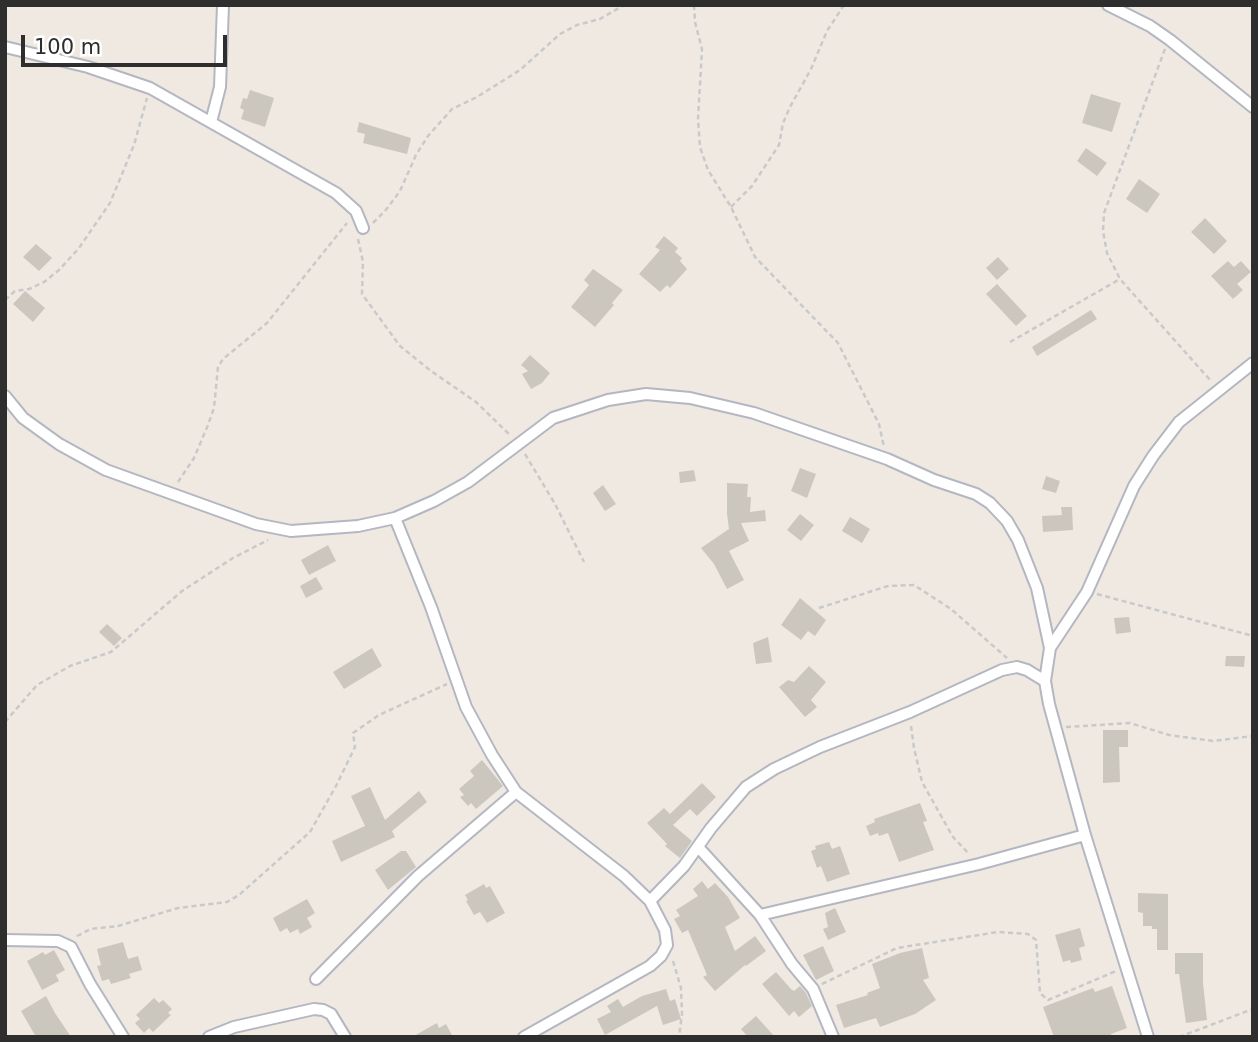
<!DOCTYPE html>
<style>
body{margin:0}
#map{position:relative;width:1258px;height:1042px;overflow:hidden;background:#efe9e1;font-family:"DejaVu Sans",sans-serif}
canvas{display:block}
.frame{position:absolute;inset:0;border:7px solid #2e2e2e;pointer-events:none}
.scale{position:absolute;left:21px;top:35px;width:206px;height:32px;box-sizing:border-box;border:4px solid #2e2e2e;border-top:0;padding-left:9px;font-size:21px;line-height:24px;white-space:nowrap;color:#2e2e2e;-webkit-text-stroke:5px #fff;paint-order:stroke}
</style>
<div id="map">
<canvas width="1258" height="1042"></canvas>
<div class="frame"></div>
<div class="scale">100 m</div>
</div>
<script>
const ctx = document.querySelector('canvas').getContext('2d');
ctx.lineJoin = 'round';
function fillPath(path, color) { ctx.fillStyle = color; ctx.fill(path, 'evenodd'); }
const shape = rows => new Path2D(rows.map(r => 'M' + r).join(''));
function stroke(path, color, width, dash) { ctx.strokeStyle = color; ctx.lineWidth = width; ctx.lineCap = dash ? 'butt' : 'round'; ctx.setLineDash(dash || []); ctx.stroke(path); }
fillPath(shape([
 [250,90,274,98,265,127,241,119,244,110,240,108,243,98,247,99],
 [1091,94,1121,103,1112,132,1082,123],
 [359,122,411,138,407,154,363,143,365,134,357,132],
 [1086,148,1107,163,1097,176,1077,161],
 [1139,179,1160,194,1147,213,1126,199],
 [1205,218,1227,241,1214,254,1191,232],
 [664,236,678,248,675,252,682,258,680,261,687,269,670,288,667,285,660,292,639,274,660,250,655,247],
 [36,244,52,258,39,271,23,257],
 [998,257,1009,269,997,280,986,268],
 [1228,261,1234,267,1241,261,1251,272,1237,284,1243,290,1233,299,1211,276],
 [593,269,623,290,612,303,614,305,595,327,571,307,589,285,584,280],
 [997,284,1027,316,1016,326,986,294],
 [25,291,45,308,33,322,13,304],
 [1091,310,1097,319,1037,356,1032,347],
 [530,355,550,373,542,383,531,389,522,374,528,371,521,365],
 [800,468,816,474,807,498,791,491],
 [694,470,696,481,680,483,679,472],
 [1046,476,1060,481,1056,493,1042,489],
 [727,483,748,484,747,497,751,497,750,512,765,510,766,521,741,523,749,541,729,551,744,580,727,589,714,564,701,548,729,529,727,514],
 [603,485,616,504,605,511,593,493],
 [1061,507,1072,507,1073,530,1043,532,1042,516,1062,515],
 [800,514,814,525,801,541,787,530],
 [850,517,870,529,862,543,842,531],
 [328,545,336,561,309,575,301,560],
 [316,577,323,589,306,598,300,586],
 [800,598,826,620,815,636,808,631,801,640,781,625],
 [1129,617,1131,632,1116,634,1114,618],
 [107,624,122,638,114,646,99,632],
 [768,637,772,662,756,664,753,643],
 [372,648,382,666,344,689,333,672],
 [1226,656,1245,656,1244,667,1225,666],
 [809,666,826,682,811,700,817,707,805,717,779,687,788,680,794,682],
 [1103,730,1128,730,1128,747,1119,747,1120,782,1103,783],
 [482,760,503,786,476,809,471,803,468,806,460,797,464,795,459,789,474,776,470,771],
 [702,783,716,797,697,816,690,809,673,825,692,841,680,858,665,846,667,844,647,823,664,808,670,814],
 [370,787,385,820,419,791,427,802,392,831,395,837,341,862,332,841,365,826,351,796],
 [920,803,927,821,923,822,934,850,899,862,888,833,879,836,878,833,870,836,866,826,875,822,874,819],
 [829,842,832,849,840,846,850,874,827,882,821,866,817,868,811,851,816,849,815,846],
 [401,851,406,851,416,867,388,890,375,870],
 [702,881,708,889,715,883,728,897,740,918,725,927,735,951,755,936,766,951,746,966,745,965,715,991,703,977,707,975,688,930,682,933,674,919,680,916,676,910,698,896,693,889],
 [484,884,486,888,490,886,505,913,487,923,480,912,474,915,466,901,468,900,465,895],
 [1138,893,1168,894,1168,950,1157,950,1157,929,1152,929,1152,926,1143,926,1143,913,1138,912],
 [307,899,315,913,307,918,312,927,300,934,298,929,290,933,287,928,280,932,273,918],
 [835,908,846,932,828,940,823,929,828,927,825,913],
 [1080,928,1085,946,1079,948,1082,960,1071,963,1070,960,1063,962,1055,935],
 [123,942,128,959,138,956,142,970,129,974,131,978,111,984,109,979,102,981,97,966,101,965,97,949],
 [823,946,834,971,816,980,803,955],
 [922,948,929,978,923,980,936,1000,915,1014,880,1027,876,1018,844,1028,836,1005,868,995,867,993,880,988,872,964,900,953],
 [54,950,65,970,56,975,59,981,42,990,27,961,43,952,45,955],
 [1175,953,1203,953,1203,983,1207,1020,1186,1023,1179,974,1175,974],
 [776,972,791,989,794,991,800,986,806,993,812,1006,799,1017,794,1011,789,1016,762,984],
 [1112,986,1127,1028,1111,1034,1112,1037,1054,1037,1043,1007,1093,988,1095,992],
 [666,989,670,1001,675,999,681,1019,663,1025,657,1006,605,1035,597,1019,611,1012,607,1006,618,999,623,1007,642,996],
 [46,996,55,1013,71,1037,36,1037,21,1011],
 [154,998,159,1003,163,1000,172,1009,168,1013,171,1015,153,1032,149,1028,144,1033,135,1023,140,1019,136,1015],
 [756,1016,775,1037,748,1037,741,1029],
 [437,1023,439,1028,446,1024,453,1037,412,1037]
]), '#cbc7bf');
const minor = shape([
 [1108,5,1150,26,1170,40,1253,107],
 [5,47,88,67,150,88,336,193,356,211,363,228],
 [211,122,220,87,223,5],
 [5,396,23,418,59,444,106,470,256,524,291,531,358,526,395,518,434,501,468,482,553,418,608,400,646,394,690,398,754,413,887,459,934,480,976,494,990,503,1007,521,1018,540,1037,588,1050,648],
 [395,518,431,607,466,707,492,755,516,792,624,876,650,901,665,930,667,945,661,956,650,966,524,1037],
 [699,848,760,915,792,964,813,989,833,1037],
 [650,901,684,866,711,828,746,787,774,769,820,747,910,712,1002,670,1017,667,1027,670,1045,681],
 [760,915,979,864,1085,835],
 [5,940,58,941,71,947,90,984,123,1037],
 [316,979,418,876,516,792],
 [209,1037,234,1027,314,1009,323,1010,331,1014,345,1037],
 [1148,1037,1085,835,1049,704,1045,681,1050,648,1087,592,1134,486,1153,456,1179,422,1253,363]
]);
stroke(minor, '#b4b7c1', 14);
stroke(shape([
 [694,5,695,22,702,49,698,119,700,147,708,170,731,207,755,257,838,343,879,424,884,447],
 [1165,49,1104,213,1103,231,1107,253,1120,279,1211,381],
 [731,207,752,186,779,145,783,123,790,107,811,69,827,31,844,5],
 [373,223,385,211,400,191,416,155,428,136,452,109,477,97,520,70,560,34,577,25,600,19,624,5],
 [358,239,363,262,362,294,400,346,431,371,476,402,510,435],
 [5,300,15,291,29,289,44,282,59,270,79,248,110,203,134,145,147,98],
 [1010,342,1120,279],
 [525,454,555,504,584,562],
 [178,482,194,458,208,425,214,408,218,367,223,359,267,323,347,223],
 [1097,594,1253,636],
 [819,608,888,586,914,585,951,609,1007,658],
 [5,722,37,685,70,666,111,652,182,591,233,558,268,540],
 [911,726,914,748,922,782,953,837,969,854],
 [1066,727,1130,723,1169,735,1213,741,1253,736],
 [77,936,91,929,118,926,178,908,227,902,239,895,310,832,336,786,355,747,353,733,379,715,447,684],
 [673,961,681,988,682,1014,679,1037],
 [822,984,897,948,998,932,1028,934,1036,940,1040,993,1048,1000,1116,971],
 [1179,1037,1253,1009]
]), '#c9c9c9', 2.5, [5, 3.5]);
stroke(minor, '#fff', 10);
</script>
